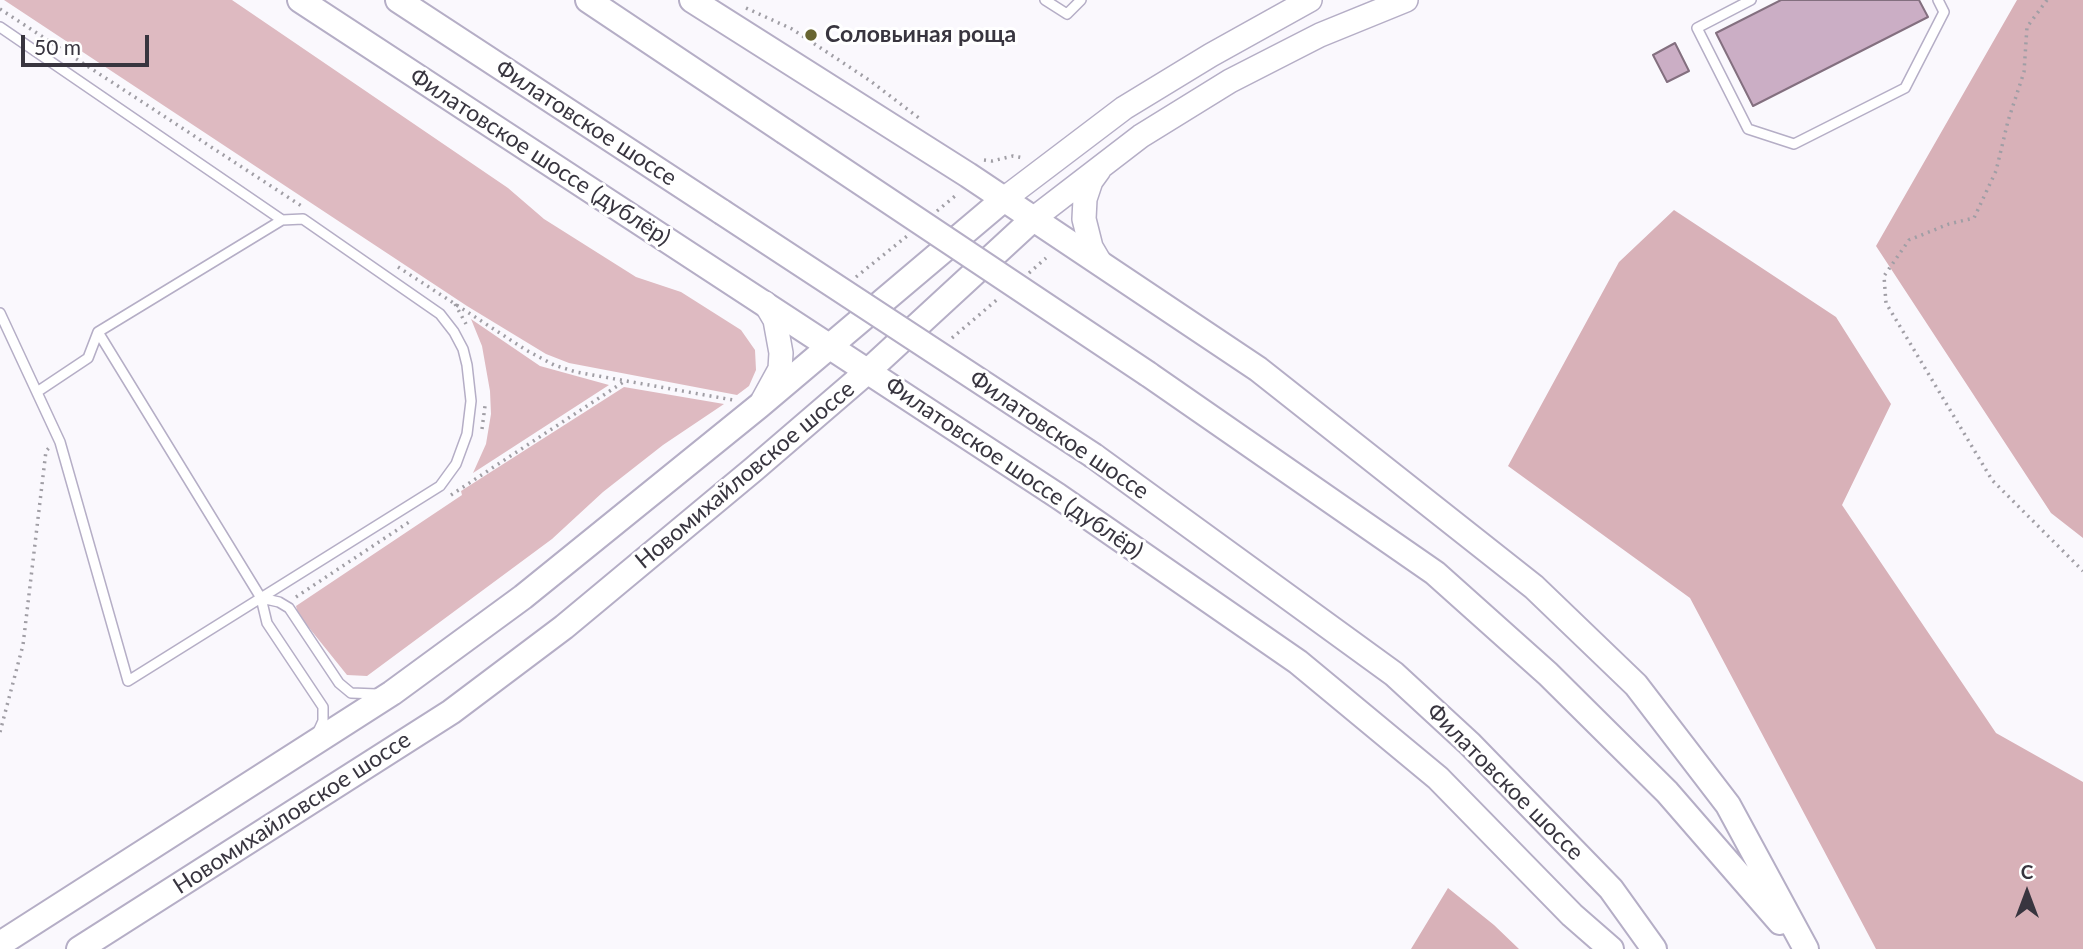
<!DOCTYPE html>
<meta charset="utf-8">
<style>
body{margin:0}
#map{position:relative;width:2083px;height:949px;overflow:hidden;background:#faf8fd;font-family:Lato,sans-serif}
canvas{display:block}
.north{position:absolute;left:1992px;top:858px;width:70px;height:70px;-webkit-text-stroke:5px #fff;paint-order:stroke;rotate:0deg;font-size:19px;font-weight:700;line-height:28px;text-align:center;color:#38353f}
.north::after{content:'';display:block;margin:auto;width:24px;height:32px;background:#38353f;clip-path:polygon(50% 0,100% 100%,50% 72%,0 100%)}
.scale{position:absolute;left:21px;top:35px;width:128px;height:32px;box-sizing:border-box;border:4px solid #38353f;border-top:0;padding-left:9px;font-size:21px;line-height:24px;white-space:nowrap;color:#38353f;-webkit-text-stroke:5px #fff;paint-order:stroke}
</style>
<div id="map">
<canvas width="2083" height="949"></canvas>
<div class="north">С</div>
<div class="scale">50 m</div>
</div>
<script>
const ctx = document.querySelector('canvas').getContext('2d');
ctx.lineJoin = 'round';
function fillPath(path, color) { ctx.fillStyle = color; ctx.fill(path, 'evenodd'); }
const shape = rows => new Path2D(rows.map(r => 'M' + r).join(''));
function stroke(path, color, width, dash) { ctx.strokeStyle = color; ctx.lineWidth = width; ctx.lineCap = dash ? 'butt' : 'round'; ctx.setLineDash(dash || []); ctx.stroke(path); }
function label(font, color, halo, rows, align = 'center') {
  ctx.font = font + ' Lato,sans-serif'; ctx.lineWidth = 6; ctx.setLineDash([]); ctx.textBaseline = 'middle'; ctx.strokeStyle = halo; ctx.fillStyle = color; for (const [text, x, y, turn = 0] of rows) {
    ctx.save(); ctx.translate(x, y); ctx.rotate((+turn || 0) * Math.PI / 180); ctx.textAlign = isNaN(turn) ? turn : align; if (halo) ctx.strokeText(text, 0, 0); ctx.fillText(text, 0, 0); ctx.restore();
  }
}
fillPath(shape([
 [4,0,232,0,508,188,544,219,636,277,681,292,741,330,755,350,756,370,749,386,737,395,569,363,546,354,467,306],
 [471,319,540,366,609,385,473,473,486,444,491,414,490,391,482,346],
 [624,387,724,404,663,445,603,492,552,539,367,676,347,675,298,614,296,606,462,495,461,491]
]), '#debac1');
fillPath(shape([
 [2017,0,2083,0,2083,538,2051,513,1876,246],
 [1674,210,1836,317,1891,404,1842,505,1996,733,2083,782,2083,949,1876,949,1690,598,1508,466,1619,262],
 [1448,888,1494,925,1519,949,1411,949]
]), '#d8b1b8');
const building = shape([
 [1781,0,1919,0,1928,17,1753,106,1716,33,1781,0],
 [1675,43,1689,71,1667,82,1653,55,1675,43]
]);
fillPath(building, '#cbaec5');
stroke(building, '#836f7f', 2);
const service = shape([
 [1045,0,1067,14,1081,0],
 [1751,0,1697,28,1748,129,1794,144,1905,88,1944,12,1938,0],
 [0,27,282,220,303,219,440,314,454,332,463,349,467,365,471,401,467,434,456,464,440,486,128,681,60,442,0,313],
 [98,332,261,598,267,623,323,707,323,721,317,734],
 [37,392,88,358,98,332,282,220],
 [261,598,279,602,289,608,339,683,351,693,377,694]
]);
const tertiary = shape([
 [1099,170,1091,181,1085,199,1084,219,1091,247,1101,264],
 [1004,199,1124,108,1211,55,1310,0],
 [1033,219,1141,136,1230,81,1320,35,1406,0],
 [763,400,780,369,781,353,775,320,765,303]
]);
const secondary = shape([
 [300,0,1058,496,1298,662,1438,778,1572,915,1611,949],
 [398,0,722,212],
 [588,0,784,131],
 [692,0,968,175,1258,369,1534,587,1636,685,1728,805,1806,949],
 [1148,374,1435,573,1548,674,1667,792,1780,922],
 [1094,456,1394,674,1470,744,1611,889,1654,949],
 [0,944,392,693,523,597,759,406,1004,199],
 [79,949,451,712,564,627,754,469,868,371,1033,219]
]);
stroke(service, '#b5aec6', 12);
stroke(tertiary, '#b5aec6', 26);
stroke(secondary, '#b5aec6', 28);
stroke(shape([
 [2047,0,2027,27,2024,72,2008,121,1996,171,1974,218,1949,224,1909,240,1884,276,1886,303,1992,480,2083,571],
 [746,8,792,29,869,80,919,118],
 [0,9,303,207],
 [984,160,992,161,1013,156,1024,158],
 [937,211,955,196],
 [398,267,526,350,554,365,576,372,733,400],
 [1029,273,1046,258],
 [856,277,907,236],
 [455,304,466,324],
 [952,338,999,298],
 [482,429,485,406],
 [451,495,625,381],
 [296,597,409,522],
 [0,732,23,645,46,451,49,448]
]), '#a09ea5', 3.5, [2, 5]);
stroke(service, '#fff', 9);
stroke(tertiary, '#fff', 23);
stroke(secondary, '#fff', 24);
const secondaryBridge = shape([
 [784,131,1148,374],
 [722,212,1094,456]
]);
stroke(secondaryBridge, '#b5aec6', 28, []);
stroke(secondaryBridge, '#fff', 24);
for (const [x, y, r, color] of [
 [811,35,7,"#686531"]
]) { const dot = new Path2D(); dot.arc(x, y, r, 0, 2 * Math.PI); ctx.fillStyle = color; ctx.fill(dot); stroke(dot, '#fff', 2.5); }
label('bold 23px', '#38353f', '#fff', [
 ["Соловьиная роща",825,35]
], 'left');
label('23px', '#38353f', '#fff', [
 ["Филатовское шоссе",586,123,33],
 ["Филатовское шоссе (дублёр)",540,157,33],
 ["Филатовское шоссе",1059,435,34],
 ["Филатовское шоссе (дублёр)",1014,468,34],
 ["Новомихайловское шоссе",745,475,-40],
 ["Филатовское шоссе",1505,782,45],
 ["Новомихайловское шоссе",292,813,-33]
]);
</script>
